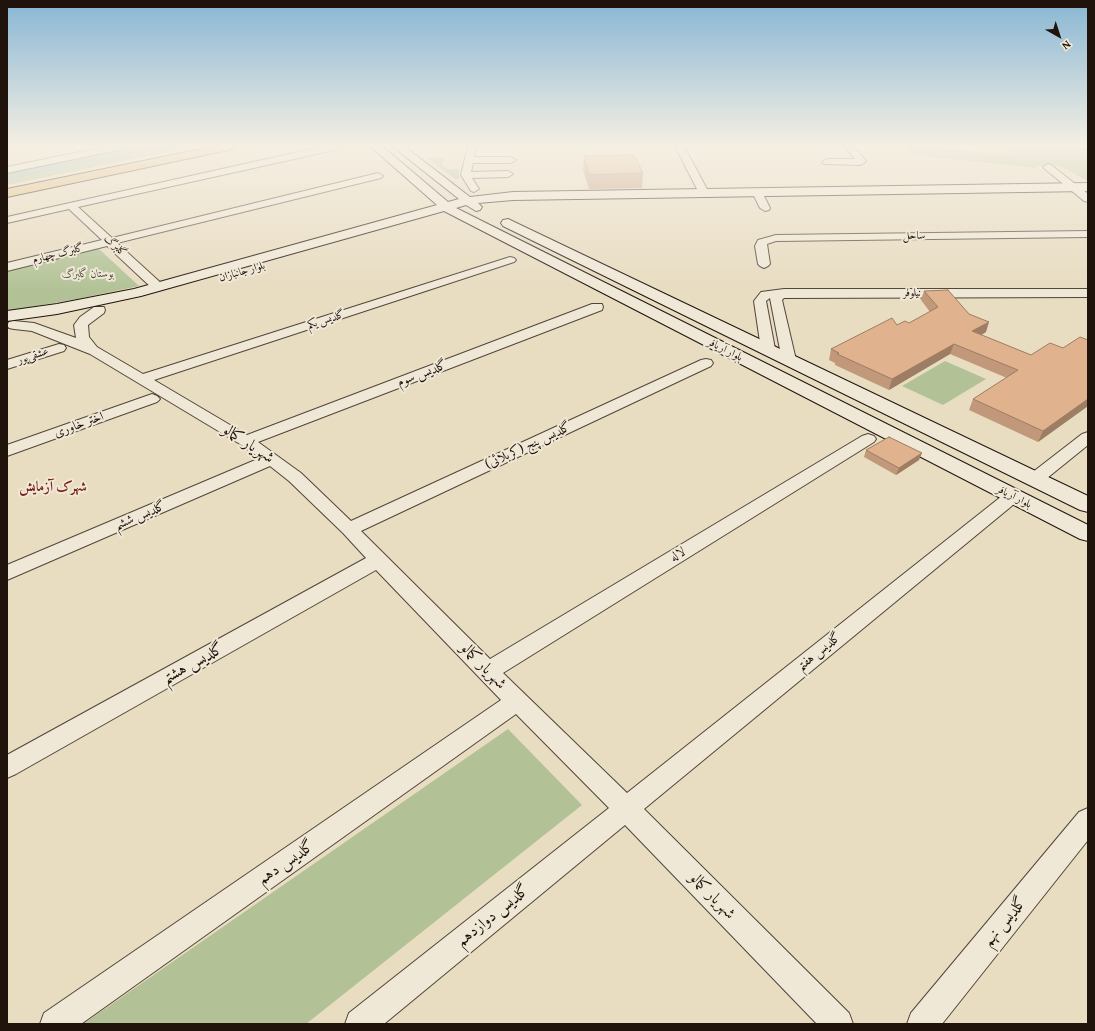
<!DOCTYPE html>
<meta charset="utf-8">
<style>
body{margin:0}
#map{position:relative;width:1095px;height:1031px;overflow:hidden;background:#e8dcc1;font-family:"Gentium Book Plus",serif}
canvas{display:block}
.frame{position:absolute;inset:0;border:8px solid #1f130c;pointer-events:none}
.north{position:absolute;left:1039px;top:16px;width:40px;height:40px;-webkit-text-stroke:3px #f0e8d7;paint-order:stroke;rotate:141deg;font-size:11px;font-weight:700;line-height:16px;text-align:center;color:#1f130c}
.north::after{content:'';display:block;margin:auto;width:14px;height:18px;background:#1f130c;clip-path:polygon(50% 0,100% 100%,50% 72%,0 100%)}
</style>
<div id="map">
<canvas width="1095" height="1031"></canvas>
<div class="frame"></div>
<div class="north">N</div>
</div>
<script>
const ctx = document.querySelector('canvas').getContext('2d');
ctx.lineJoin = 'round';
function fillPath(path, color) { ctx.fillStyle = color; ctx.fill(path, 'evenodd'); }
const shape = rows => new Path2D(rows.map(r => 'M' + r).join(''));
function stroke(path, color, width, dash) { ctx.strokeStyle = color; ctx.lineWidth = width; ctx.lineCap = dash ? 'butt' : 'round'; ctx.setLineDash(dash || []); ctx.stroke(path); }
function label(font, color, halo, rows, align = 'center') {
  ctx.font = font + ' "Gentium Book Plus",Amiri,serif'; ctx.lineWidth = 4; ctx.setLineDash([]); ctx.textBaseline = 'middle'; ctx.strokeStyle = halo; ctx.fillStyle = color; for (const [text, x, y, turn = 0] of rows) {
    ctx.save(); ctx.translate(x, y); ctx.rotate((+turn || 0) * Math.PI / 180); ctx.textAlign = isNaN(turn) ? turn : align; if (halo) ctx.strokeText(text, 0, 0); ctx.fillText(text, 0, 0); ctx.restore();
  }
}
fillPath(shape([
 [157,146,195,146,7,185,7,178],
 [904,146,926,146,1011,155,1006,149,993,146,1071,146,1088,153,1088,181,1060,166,1038,166,1036,168,912,155],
 [427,158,445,158,442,166,448,169,459,169,459,179,455,179],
 [98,248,139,286,77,299,7,311,7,270],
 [945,361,986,379,943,405,902,386],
 [508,729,582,805,306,1024,83,1024]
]), '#b2c296');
fillPath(shape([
 [118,146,152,146,150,149,144,151,7,180,7,170,118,146]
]), '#98bab7');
const street = shape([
 [108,146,127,146,123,149,7,173,7,167,108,146],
 [325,146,343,146,339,149,78,207,112,238,378,173,383,176,381,178,117,243,162,284,164,287,162,290,154,290,107,246,7,271,7,263,102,240,69,209,7,223,7,217,325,146],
 [468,146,476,146,474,157,511,157,516,160,511,163,473,163,471,172,508,171,513,174,508,177,472,178,479,189,474,192,471,191,461,175,468,146],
 [675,146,684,146,709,193,707,195,704,196,699,193,675,146],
 [844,146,853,146,866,161,864,163,860,165,824,164,822,162,827,159,855,159,844,146],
 [1048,164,1051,165,1088,194,1088,202,1084,201,1045,169,1043,167,1048,164],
 [757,189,762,192,770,208,769,210,765,211,760,208,752,192,757,189],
 [1088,231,1088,237,776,241,767,244,770,264,768,266,764,268,760,266,758,264,755,246,758,240,776,235,1088,231],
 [510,257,514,258,516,260,514,262,154,380,247,435,592,304,602,304,603,307,602,310,258,442,301,473,351,521,701,360,706,359,711,360,713,363,711,366,361,531,490,659,862,436,868,434,874,436,876,439,874,442,503,673,627,793,1007,492,1013,491,1019,492,1022,496,1019,500,644,809,849,1013,853,1024,817,1024,625,825,384,1024,345,1024,349,1013,609,808,516,714,81,1024,40,1024,44,1013,501,700,376,570,16,774,7,778,7,755,366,558,343,533,289,481,270,466,7,580,7,565,260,458,240,444,90,354,32,331,14,329,9,328,7,325,9,322,14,321,34,323,76,338,74,325,80,317,94,307,104,307,105,310,104,313,88,325,89,337,97,347,143,374,510,257],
 [784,289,1088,289,1088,297,784,298,782,300,796,360,794,363,789,364,784,363,782,360,770,298,766,301,775,349,773,352,768,353,763,352,761,349,754,301,761,292,784,289],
 [59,344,64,345,66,348,64,351,7,369,7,360,59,344],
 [152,394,157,396,160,399,157,402,7,456,7,445,152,394],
 [1088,432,1088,445,1041,483,1035,484,1029,483,1026,479,1029,475,1082,434,1088,432],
 [1088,808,1088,840,942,1024,907,1024,911,1013,1079,812,1088,808]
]);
const secondary = shape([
 [370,146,382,146,448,202,459,199,392,146,404,146,470,197,513,192,1088,183,1088,191,513,200,478,203,482,207,480,210,476,211,466,205,456,208,1088,525,1088,541,1080,539,444,211,141,296,57,314,7,321,7,311,57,304,134,289,437,205,370,146],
 [1079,146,1088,146,1088,151,1080,148,1079,146],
 [508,219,1088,496,1088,512,1080,510,503,226,501,223,503,220,508,219]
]);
const highway = shape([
 [216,146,238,146,233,149,7,197,7,189,216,146]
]);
stroke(street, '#514539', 2);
stroke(secondary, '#1f130c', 2);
stroke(highway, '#1f130c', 2);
fillPath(street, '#f0e8d7');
fillPath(secondary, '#f0e8d7');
fillPath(highway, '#e4be80');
fillPath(shape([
 [584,156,643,173,642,188,589,189,583,170],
 [924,291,986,332,981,335,1031,355,1063,348,1088,340,1088,406,1038,442,969,410,973,399,1007,378,950,354,889,390,835,365,835,363,829,360,831,349,897,325,909,323,930,312,921,300],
 [866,450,919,460,896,475,864,457]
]), '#c1997a');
fillPath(shape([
 [989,322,986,332,969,342,972,331],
 [954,344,950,354,889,390,892,379],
 [1088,399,1088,406,1038,442,1043,431],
 [922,453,919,460,896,475,899,468]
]), '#9d7d63');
const building = shape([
 [634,155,643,173,589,175,584,156,634,155],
 [948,290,969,314,989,322,972,331,1031,355,1050,343,1063,348,1080,337,1088,340,1088,399,1043,431,973,399,1018,370,954,344,892,379,837,354,839,353,831,349,892,318,897,325,905,321,909,323,938,307,924,291,948,290],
 [889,437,922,453,899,468,866,450,889,437]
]);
fillPath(building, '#e0b28e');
stroke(building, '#9d7d63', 1);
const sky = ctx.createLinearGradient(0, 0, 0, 291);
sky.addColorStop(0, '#88b6d4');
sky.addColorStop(0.5, '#f5efe3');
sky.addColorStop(1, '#f5efe300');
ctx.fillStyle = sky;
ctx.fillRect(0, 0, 1095, 291);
label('11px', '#1f130c', '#f0e8d7', [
 ["ساحل",914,236,-1],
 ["گلبرگ",115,246,43],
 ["گلبرگ چهارم",58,254,-14],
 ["بلوار جانبازان",242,272,-16],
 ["نیلوفر",912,293],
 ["گلدیس یکم",326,320,-18],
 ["بلوار آریافر",725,350,27],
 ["عشقی‌پور",33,356,-18],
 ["بلوار آریافر",1014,497,27]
]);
label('italic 11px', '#52503c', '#f0e8d7', [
 ["بوستان گلبرگ",88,274]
]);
label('13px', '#1f130c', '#f0e8d7', [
 ["گلدیس سوم",422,374,-21],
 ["اختر خاوری",79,425,-20],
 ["گلدیس پنج (کربلائی)",528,446,-25],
 ["گلدیس ششم",140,516,-23],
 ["لاله",678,555,-31],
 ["گلدیس هفتم",819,652,-39]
]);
label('bold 14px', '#7a1f14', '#f0e8d7', [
 ["شهرک آزمایش",53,487]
]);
label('16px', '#1f130c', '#f0e8d7', [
 ["شهریار کمالو",248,444,33],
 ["گلدیس هشتم",193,664,-29],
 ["شهریار کمالو",483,666,46],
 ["گلدیس دهم",286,863,-35],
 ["شهریار کمالو",712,896,46],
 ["گلدیس دوازدهم",493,916,-39],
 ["گلدیس نهم",1005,922,-51]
]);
</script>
